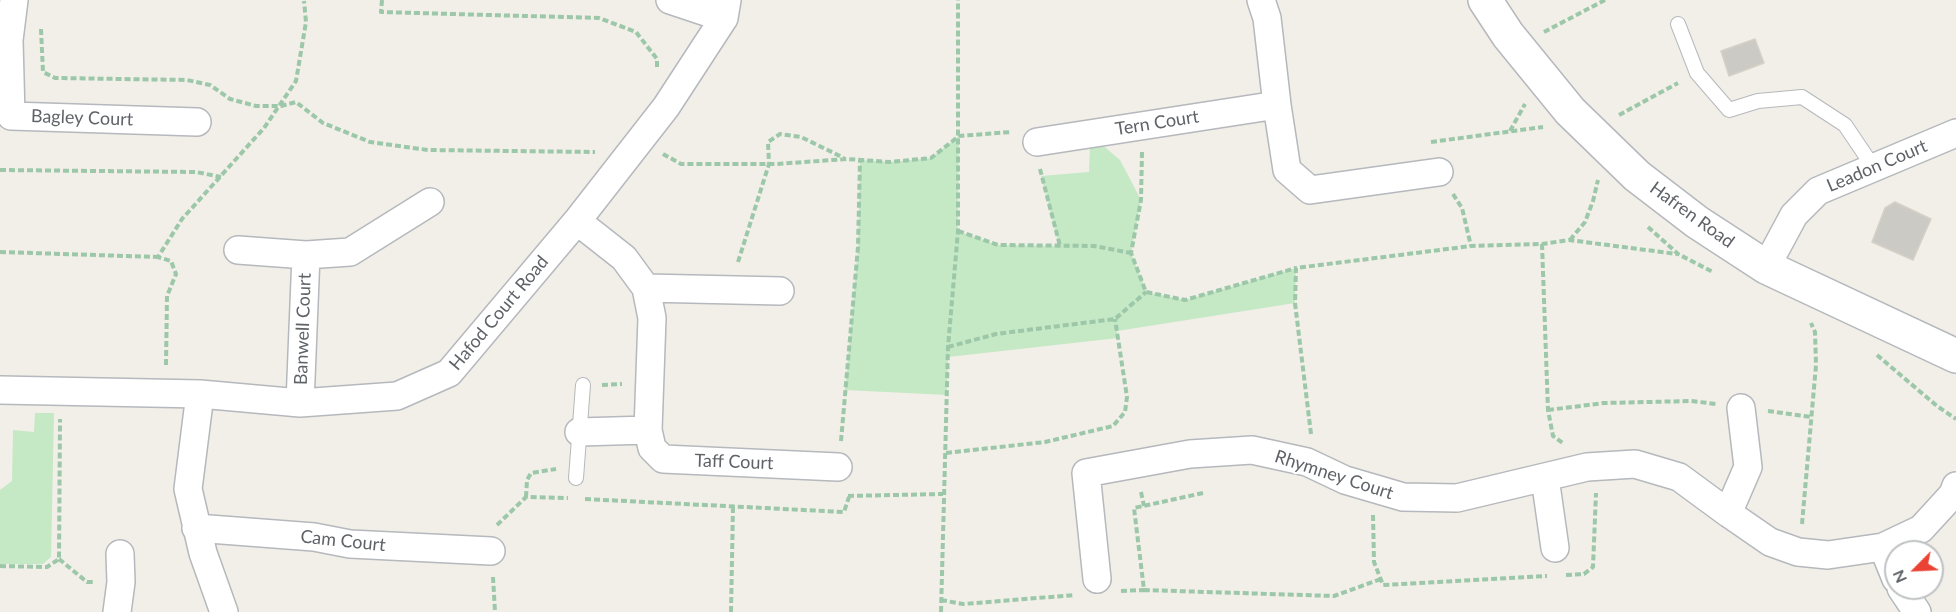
<!DOCTYPE html>
<style>
body{margin:0}
#map{position:relative;width:1956px;height:612px;overflow:hidden;background:#f1efe8;font-family:Lato,sans-serif}
canvas{display:block}
.north{position:absolute;left:1884px;top:540px;width:60px;height:60px;box-sizing:border-box;background:#fff;border:2px solid #bfc1c3;border-radius:50%;rotate:246deg;font-size:16px;font-weight:700;line-height:24px;text-align:center;color:#5f6368}
.north::after{content:'';display:block;margin:auto;width:21px;height:27px;background:#ea4335;clip-path:polygon(50% 0,100% 100%,50% 72%,0 100%)}
</style>
<div id="map">
<canvas width="1956" height="612"></canvas>
<div class="north">N</div>
</div>
<script>
const ctx = document.querySelector('canvas').getContext('2d');
ctx.lineJoin = 'round';
function fillPath(path, color) { ctx.fillStyle = color; ctx.fill(path, 'evenodd'); }
const shape = rows => new Path2D(rows.map(r => 'M' + r).join(''));
function stroke(path, color, width, dash) { ctx.strokeStyle = color; ctx.lineWidth = width; ctx.lineCap = dash ? 'butt' : 'round'; ctx.setLineDash(dash || []); ctx.stroke(path); }
function label(font, color, halo, rows, align = 'center') {
  ctx.font = font + ' Lato,sans-serif'; ctx.lineWidth = 4.5; ctx.setLineDash([]); ctx.textBaseline = 'middle'; ctx.strokeStyle = halo; ctx.fillStyle = color; for (const [text, x, y, turn = 0] of rows) {
    ctx.save(); ctx.translate(x, y); ctx.rotate((+turn || 0) * Math.PI / 180); ctx.textAlign = isNaN(turn) ? turn : align; if (halo) ctx.strokeText(text, 0, 0); ctx.fillText(text, 0, 0); ctx.restore();
  }
}
fillPath(shape([
 [959,136,958,231,998,245,1059,246,1041,176,1089,172,1090,148,1100,143,1120,160,1141,200,1131,253,1147,292,1185,300,1296,268,1295,303,1117,331,1118,338,948,357,947,395,845,390,858,247,860,160,890,162,931,158],
 [35,413,54,413,51,557,43,564,0,564,0,490,12,481,13,430,34,432]
]), '#c5e8c5');
const building = shape([
 [1755,39,1764,63,1729,76,1721,51,1755,39],
 [1895,202,1931,219,1913,260,1872,242,1885,208,1895,202]
]);
fillPath(building, '#cccac5');
stroke(building, '#d6d1c6', 1.5);
const service = shape([
 [1678,24,1697,73,1729,110,1758,101,1802,97,1845,125,1874,168],
 [576,478,583,385]
]);
const minor = shape([
 [14,0,9,40,11,116,197,122],
 [670,0,724,18],
 [1261,0,1267,18,1277,105,1287,170,1310,190,1439,172],
 [1037,142,1277,105],
 [577,221,624,258,646,288,652,318,648,430,652,448,663,459,838,467],
 [238,250,306,255,350,252,430,202],
 [1766,267,1794,215,1818,191,1956,133],
 [646,288,780,291],
 [0,390,200,394,300,403,397,396,449,373,577,221,666,107,724,18,727,0],
 [200,394,188,489,203,553,224,612],
 [300,403,306,255],
 [579,432,648,430],
 [1545,478,1555,548],
 [1728,513,1748,467,1741,408],
 [196,528,314,537,350,544,491,551],
 [1883,547,1896,579],
 [1097,579,1086,473,1190,454,1252,450,1307,462,1345,480,1403,497,1457,498,1587,467,1635,464,1679,477,1728,513,1770,542,1798,552,1828,555,1883,547,1921,529,1953,494,1956,486],
 [1901,588,1917,612],
 [117,612,121,582,120,554]
]);
const tertiary = shape([
 [1485,0,1508,35,1570,111,1637,176,1697,222,1766,267,1956,356]
]);
stroke(service, '#b5b8bc', 16);
stroke(minor, '#b5b8bc', 30);
stroke(tertiary, '#b5b8bc', 36);
stroke(shape([
 [382,0,381,12,599,18,636,32,657,59,657,67],
 [41,29,43,72,55,78,187,80,210,85,230,99,256,106,281,106,296,102,323,123,370,142,428,150,595,152],
 [1544,32,1605,0],
 [1619,115,1678,83],
 [1510,131,1525,104],
 [1431,142,1543,127],
 [1142,152,1141,200,1131,253,1146,292,1185,300,1296,268],
 [663,154,681,164,776,164,847,159,890,162,931,158,959,136,1011,132],
 [1040,169,1060,246],
 [0,170,196,172,221,177],
 [1453,194,1462,208,1471,246],
 [1648,227,1678,254,1713,272],
 [958,231,998,245,1094,246,1131,253],
 [1570,240,1585,222,1593,201,1598,180],
 [1542,244,1548,410,1553,436,1564,444],
 [0,252,158,257],
 [738,262,769,164,768,142,780,134,801,137,844,158],
 [948,347,996,334,1115,319,1146,292],
 [1877,355,1937,406,1956,419],
 [166,365,167,296,176,274,171,261,158,257,182,219,264,128,296,81,306,22,304,1],
 [602,385,622,384],
 [1548,410,1604,403,1691,401,1716,404],
 [1768,411,1811,417],
 [1311,434,1295,303,1296,268,1471,246,1542,244,1569,240,1677,254],
 [841,441,858,247,860,160],
 [946,453,1045,442,1113,426,1125,412,1127,397,1115,319],
 [1141,492,1144,506],
 [1203,493,1134,508,1144,590,1334,596,1381,579],
 [848,496,943,494],
 [526,497,527,480,531,473,556,469],
 [585,499,844,512,849,497],
 [1373,515,1374,562,1383,585,1547,576],
 [1802,524,1816,365,1815,332,1811,323],
 [497,525,526,497,568,498],
 [59,559,87,582,93,582],
 [0,566,47,567,59,559,60,419],
 [1566,575,1584,574,1593,567,1596,493],
 [493,577,495,612],
 [1121,591,1144,590],
 [941,600,963,604,1075,595],
 [731,612,733,507],
 [941,612,948,347,958,231,958,0]
]), '#9cc7a9', 4, [6, 3]);
stroke(service, '#fff', 14);
stroke(minor, '#fff', 27);
stroke(tertiary, '#fff', 33);
label('18px', '#5f6368', '#fff', [
 ["Bagley Court",82,118,2],
 ["Tern Court",1157,123,-9],
 ["Leadon Court",1877,166,-23],
 ["Hafren Road",1692,215,36],
 ["Hafod Court Road",499,313,-50],
 ["Banwell Court",303,329,-88],
 ["Taff Court",734,462,2],
 ["Rhymney Court",1334,475,18],
 ["Cam Court",343,541,6]
]);
</script>
